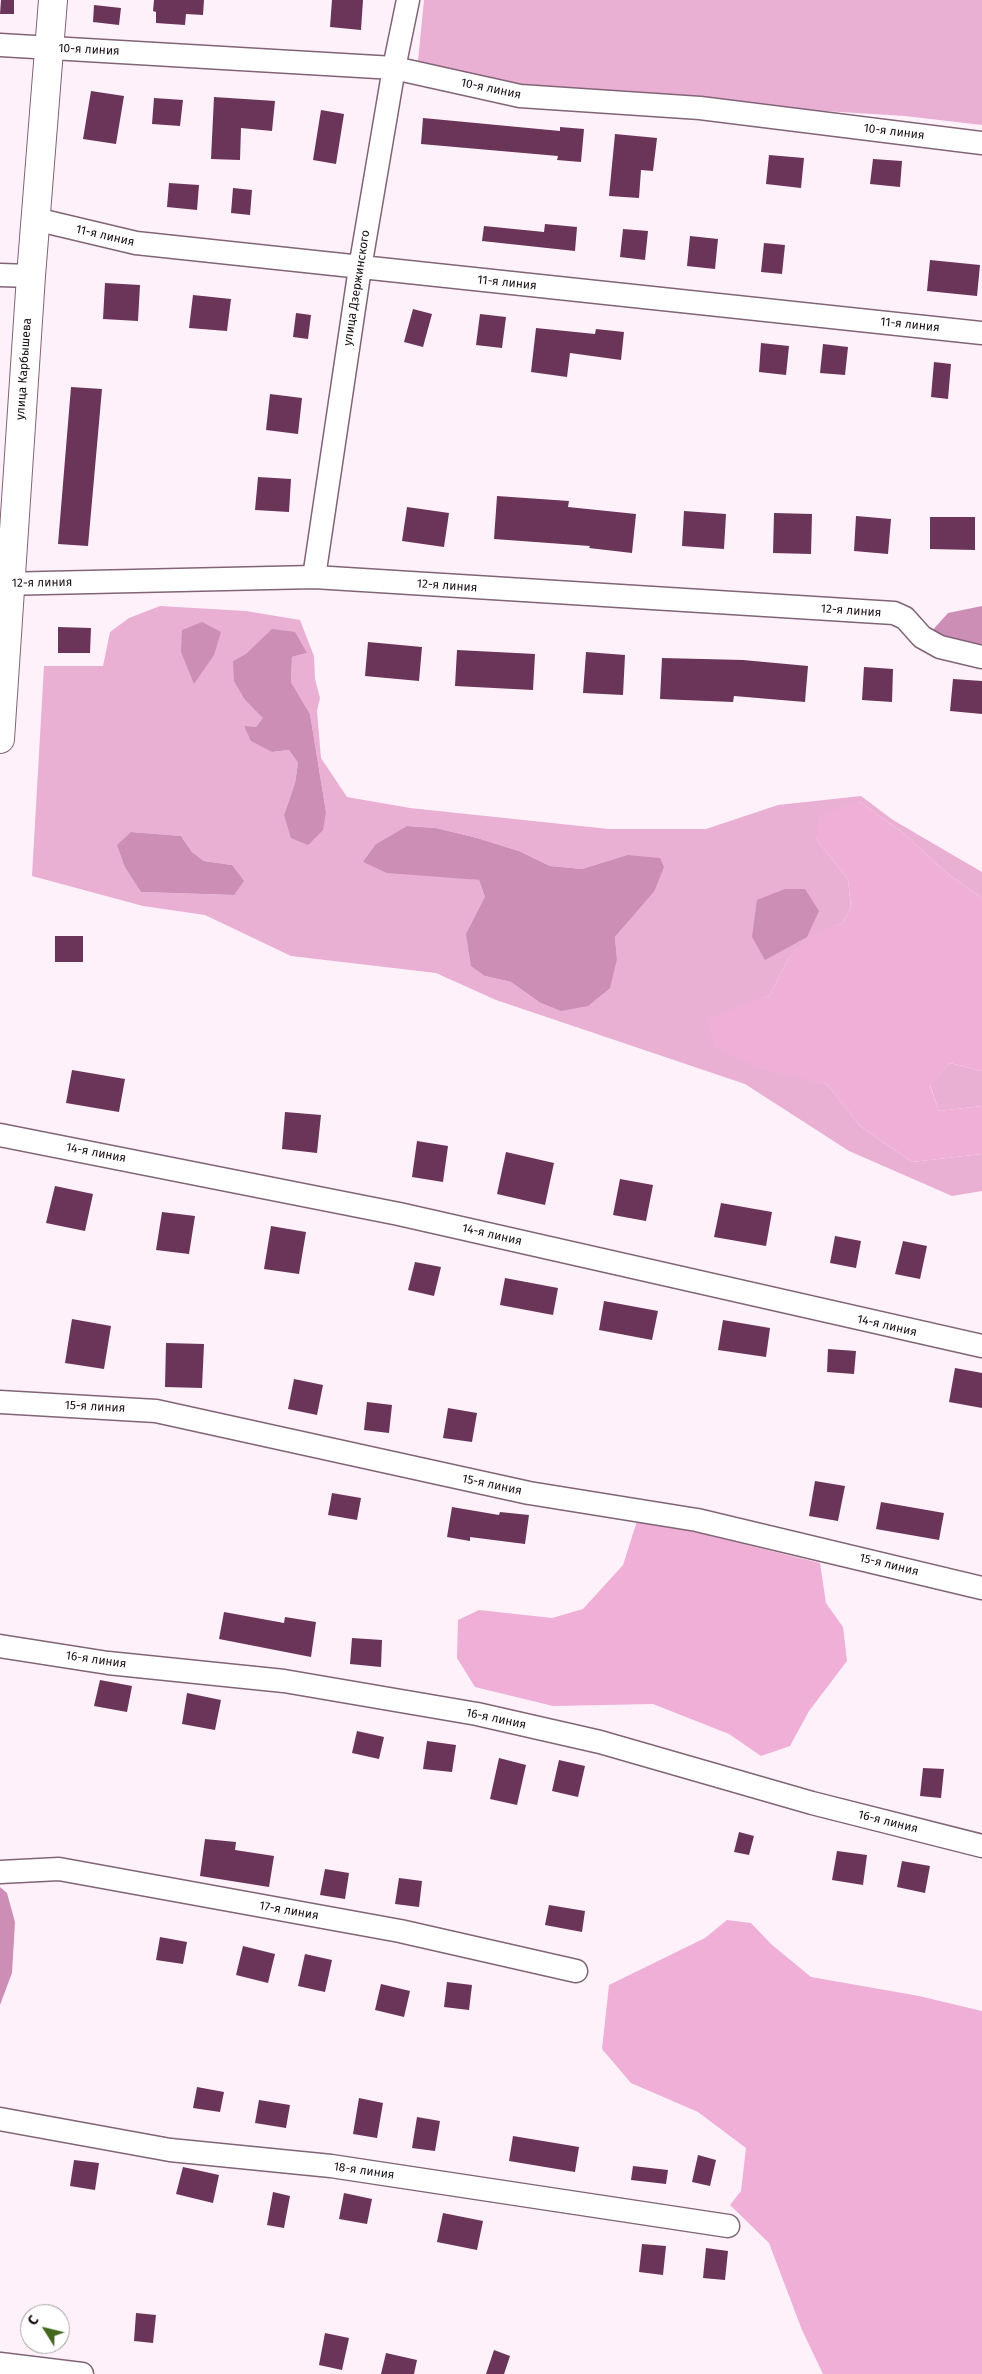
<!DOCTYPE html>
<meta charset="utf-8">
<style>
body{margin:0}
#map{position:relative;width:982px;height:2374px;overflow:hidden;background:#fff1f9;font-family:"Fira Sans",sans-serif}
canvas{display:block}
.north{position:absolute;left:20px;top:2304px;width:50px;height:50px;box-sizing:border-box;background:#fff;border:1px solid #a29ea1;border-radius:50%;rotate:306deg;font-size:14px;font-weight:700;line-height:20px;text-align:center;color:#170c13}
.north::after{content:'';display:block;margin:auto;width:18px;height:22px;background:#44671e;clip-path:polygon(50% 0,100% 100%,50% 72%,0 100%)}
</style>
<div id="map">
<canvas width="982" height="2374"></canvas>
<div class="north">С</div>
</div>
<script>
const ctx = document.querySelector('canvas').getContext('2d');
ctx.lineJoin = 'round';
function fillPath(path, color) { ctx.fillStyle = color; ctx.fill(path, 'evenodd'); }
const shape = rows => new Path2D(rows.map(r => 'M' + r).join(''));
function stroke(path, color, width, dash) { ctx.strokeStyle = color; ctx.lineWidth = width; ctx.lineCap = dash ? 'butt' : 'round'; ctx.setLineDash(dash || []); ctx.stroke(path); }
function label(font, color, halo, rows, align = 'center') {
  ctx.font = font + ' "Fira Sans",sans-serif'; ctx.lineWidth = 5; ctx.setLineDash([]); ctx.textBaseline = 'middle'; ctx.strokeStyle = halo; ctx.fillStyle = color; for (const [text, x, y, turn = 0] of rows) {
    ctx.save(); ctx.translate(x, y); ctx.rotate((+turn || 0) * Math.PI / 180); ctx.textAlign = isNaN(turn) ? turn : align; if (halo) ctx.strokeText(text, 0, 0); ctx.fillText(text, 0, 0); ctx.restore();
  }
}
fillPath(shape([
 [424,0,982,0,982,125,905,116,516,92,418,61],
 [160,606,246,611,300,620,314,656,315,679,320,698,317,711,321,758,347,797,410,808,609,829,706,829,778,805,861,796,893,820,982,872,982,898,948,874,902,832,859,801,816,839,848,879,851,908,842,923,807,938,788,959,770,995,746,1005,804,1078,827,1084,860,1126,912,1162,982,1154,982,1191,952,1196,849,1151,745,1084,496,1000,436,973,291,956,205,915,143,906,32,876,44,666,103,666,110,632,129,618],
 [247,653,307,653,292,657,291,682,310,714,326,812,284,815,295,783,298,763,289,750,272,752,244,727,256,727,264,718,245,700,233,661],
 [408,826,436,828,477,838,519,851,550,866,582,869,627,855,654,892,615,937,617,959,539,1002,511,982,485,976,485,897,479,880,453,877,376,844],
 [131,832,181,836,192,852,204,861,232,865,234,895,141,892],
 [950,1063,982,1071,982,1106,939,1111,930,1085]
]), '#eab0d4');
fillPath(shape([
 [859,801,902,832,948,874,982,898,982,1071,950,1063,930,1086,939,1111,982,1106,982,1154,912,1162,860,1126,827,1084,761,1069,715,1047,707,1019,770,995,788,959,807,937,842,923,851,908,848,879,816,839,819,816],
 [638,1518,820,1563,826,1603,843,1627,847,1661,809,1711,790,1746,761,1756,729,1734,653,1704,553,1706,475,1687,457,1658,458,1620,479,1610,552,1618,583,1609,623,1565],
 [727,1920,751,1923,771,1944,811,1977,919,1996,982,2011,982,2374,823,2374,802,2330,769,2243,730,2205,741,2191,746,2148,698,2112,631,2083,602,2049,609,1985,705,1938]
]), '#f0afd7');
fillPath(shape([
 [982,606,982,651,931,632,948,613],
 [202,622,221,632,214,655,194,684,181,652,182,630],
 [272,629,295,632,307,653,292,657,291,682,310,714,326,812,323,830,308,845,291,838,284,815,295,783,298,763,289,750,272,752,251,741,244,726,256,727,263,718,245,700,234,681,233,661,247,653],
 [407,826,436,828,477,838,519,851,550,866,582,869,627,855,660,858,664,867,654,892,615,937,617,959,610,988,588,1006,561,1011,539,1002,511,982,485,976,471,966,466,934,485,897,479,880,387,873,363,862,376,844],
 [131,832,181,836,192,852,204,861,232,865,244,881,234,895,141,892,125,867,117,845],
 [785,889,805,889,819,911,807,937,765,960,752,937,757,900],
 [0,1887,7,1893,15,1922,12,1973,0,2005]
]), '#cc8eb5');
fillPath(shape([
 [1,0,14,0,14,14,0,14],
 [154,0,204,0,203,15,186,14,185,25,156,23,156,12,153,11],
 [332,0,363,0,361,30,330,27],
 [94,5,121,8,119,25,93,22],
 [91,91,124,96,116,144,83,139],
 [214,97,275,101,272,131,241,128,240,160,211,159],
 [154,98,183,100,180,126,152,124],
 [321,110,344,114,336,164,313,160],
 [423,118,560,131,560,127,584,129,581,162,557,160,558,156,421,144],
 [615,134,657,138,653,171,641,170,639,198,609,196],
 [769,155,804,158,801,188,766,184],
 [873,159,902,161,900,187,870,184],
 [169,183,199,185,197,210,167,207],
 [233,188,252,190,250,215,231,213],
 [545,224,577,227,575,251,482,241,484,226,544,232],
 [623,229,648,231,645,260,620,257],
 [690,236,718,239,715,269,687,266],
 [764,243,785,245,782,274,761,272],
 [930,260,980,265,977,296,927,291],
 [105,283,140,285,138,321,103,319],
 [193,295,231,299,227,331,189,328],
 [413,309,432,314,423,347,404,342],
 [296,313,311,315,308,339,293,337],
 [480,314,506,317,502,348,476,345],
 [536,328,595,334,596,329,624,332,621,360,570,353,567,377,531,372],
 [761,343,789,346,786,375,759,372],
 [823,344,848,347,845,375,820,373],
 [934,362,951,364,948,399,931,397],
 [71,387,102,389,88,546,58,544],
 [270,394,302,398,298,434,266,430],
 [258,477,291,479,289,512,255,510],
 [497,496,569,501,568,507,636,514,632,553,589,548,590,546,494,539],
 [407,507,449,513,444,547,402,541],
 [684,511,726,514,724,549,682,546],
 [774,513,812,514,811,554,773,553],
 [856,516,891,519,888,554,854,551],
 [930,517,975,517,975,550,930,549],
 [58,627,91,628,90,653,58,653],
 [368,642,422,647,419,681,365,676],
 [457,650,535,654,533,690,455,686],
 [586,652,625,655,623,695,583,693],
 [662,658,743,660,808,666,805,702,734,696,733,702,660,699],
 [864,667,893,669,892,702,862,700],
 [953,679,982,681,982,714,950,711],
 [55,936,83,936,83,962,55,962],
 [72,1070,125,1079,119,1112,66,1103],
 [285,1112,321,1115,317,1153,282,1149],
 [417,1141,448,1146,443,1182,412,1177],
 [506,1152,554,1163,545,1205,497,1194],
 [620,1179,653,1185,646,1221,613,1215],
 [55,1186,93,1194,85,1231,46,1223],
 [721,1203,772,1212,766,1246,714,1237],
 [162,1212,195,1216,189,1254,156,1250],
 [271,1226,306,1232,299,1274,264,1269],
 [835,1236,861,1241,856,1268,830,1263],
 [903,1241,927,1246,920,1279,895,1274],
 [415,1262,441,1267,434,1296,408,1290],
 [505,1278,558,1288,553,1315,500,1305],
 [604,1301,658,1311,652,1340,599,1330],
 [72,1319,111,1326,104,1369,65,1363],
 [723,1320,770,1328,766,1357,718,1350],
 [166,1343,204,1344,202,1388,165,1387],
 [828,1349,856,1351,854,1374,827,1372],
 [955,1368,982,1373,982,1408,949,1402],
 [294,1379,323,1385,317,1415,288,1409],
 [367,1402,392,1405,389,1433,364,1430],
 [448,1408,477,1413,472,1442,443,1438],
 [815,1481,845,1486,838,1521,809,1516],
 [332,1493,361,1498,357,1520,328,1515],
 [881,1502,944,1513,939,1540,876,1529],
 [452,1507,499,1515,500,1512,529,1515,525,1544,470,1537,470,1541,447,1537],
 [224,1612,284,1623,285,1617,316,1622,311,1657,219,1639],
 [352,1638,382,1640,381,1667,350,1664],
 [100,1680,132,1686,127,1712,94,1706],
 [187,1693,221,1700,215,1730,182,1724],
 [357,1731,384,1737,379,1759,352,1753],
 [427,1741,456,1745,452,1772,423,1769],
 [499,1758,526,1765,517,1805,490,1799],
 [559,1760,585,1766,578,1797,552,1791],
 [923,1768,944,1769,941,1798,920,1796],
 [739,1832,754,1836,749,1855,734,1852],
 [205,1839,236,1842,235,1850,274,1856,269,1887,200,1876],
 [837,1851,867,1855,863,1885,832,1880],
 [902,1861,930,1866,925,1893,897,1887],
 [325,1869,349,1873,345,1899,320,1895],
 [399,1878,422,1881,419,1907,395,1904],
 [549,1905,585,1911,582,1932,545,1925],
 [160,1937,187,1942,183,1964,156,1960],
 [243,1946,275,1954,268,1983,236,1975],
 [305,1954,332,1960,325,1992,298,1986],
 [447,1982,472,1985,469,2010,444,2007],
 [381,1984,410,1991,404,2017,375,2010],
 [197,2087,224,2092,220,2112,193,2108],
 [359,2098,383,2103,377,2138,353,2134],
 [259,2100,290,2105,286,2128,255,2123],
 [417,2117,440,2121,435,2151,412,2148],
 [513,2136,579,2147,575,2172,509,2161],
 [698,2155,716,2160,710,2186,692,2182],
 [74,2160,99,2163,95,2190,70,2186],
 [633,2166,668,2170,666,2184,631,2180],
 [183,2167,219,2175,213,2203,176,2194],
 [273,2192,290,2196,284,2228,267,2225],
 [344,2193,372,2199,367,2224,339,2219],
 [443,2213,483,2221,477,2250,437,2242],
 [642,2244,666,2246,663,2275,639,2272],
 [706,2248,728,2251,725,2280,703,2278],
 [136,2313,156,2315,153,2343,134,2341],
 [325,2333,349,2338,342,2370,319,2365],
 [494,2350,510,2356,504,2374,486,2374],
 [386,2353,417,2360,414,2374,381,2374]
]), '#6b3559');
const minor = shape([
 [0,45,394,68,520,96,700,108,982,143],
 [35,219,136,243,982,333],
 [0,275,31,276],
 [314,577,360,268,394,68,408,0],
 [0,584,314,577,894,613,905,618,922,637,940,647,982,657],
 [0,1135,399,1214,982,1346],
 [0,1402,156,1411,529,1493,697,1520,982,1588],
 [0,1646,108,1663,284,1681,477,1714,600,1742,812,1803,982,1846],
 [0,1872,59,1869,400,1931,576,1971],
 [0,2119,170,2150,331,2166,728,2226],
 [0,2364,82,2374]
]);
const major = shape([
 [0,739,31,276,53,0]
]);
stroke(minor, '#816476', 25);
stroke(major, '#816476', 30);
stroke(minor, '#fff', 22);
stroke(major, '#fff', 28);
label('12px', '#170c13', '#fff', [
 ["10-я линия",89,50,3],
 ["10-я линия",491,89,12],
 ["10-я линия",894,132,7],
 ["11-я линия",105,236,13],
 ["11-я линия",507,283,6],
 ["улица Дзержинского",357,288,-81],
 ["11-я линия",910,325,6],
 ["улица Карбышева",24,369,-86],
 ["12-я линия",42,583,-1],
 ["12-я линия",447,586,4],
 ["12-я линия",851,611,4],
 ["14-я линия",96,1153,11],
 ["14-я линия",492,1235,13],
 ["14-я линия",887,1326,13],
 ["15-я линия",95,1407,3],
 ["15-я линия",492,1485,12],
 ["15-я линия",889,1565,14],
 ["16-я линия",96,1660,8],
 ["16-я линия",496,1719,12],
 ["16-я линия",888,1822,14],
 ["17-я линия",289,1911,10],
 ["18-я линия",364,2171,8]
]);
</script>
